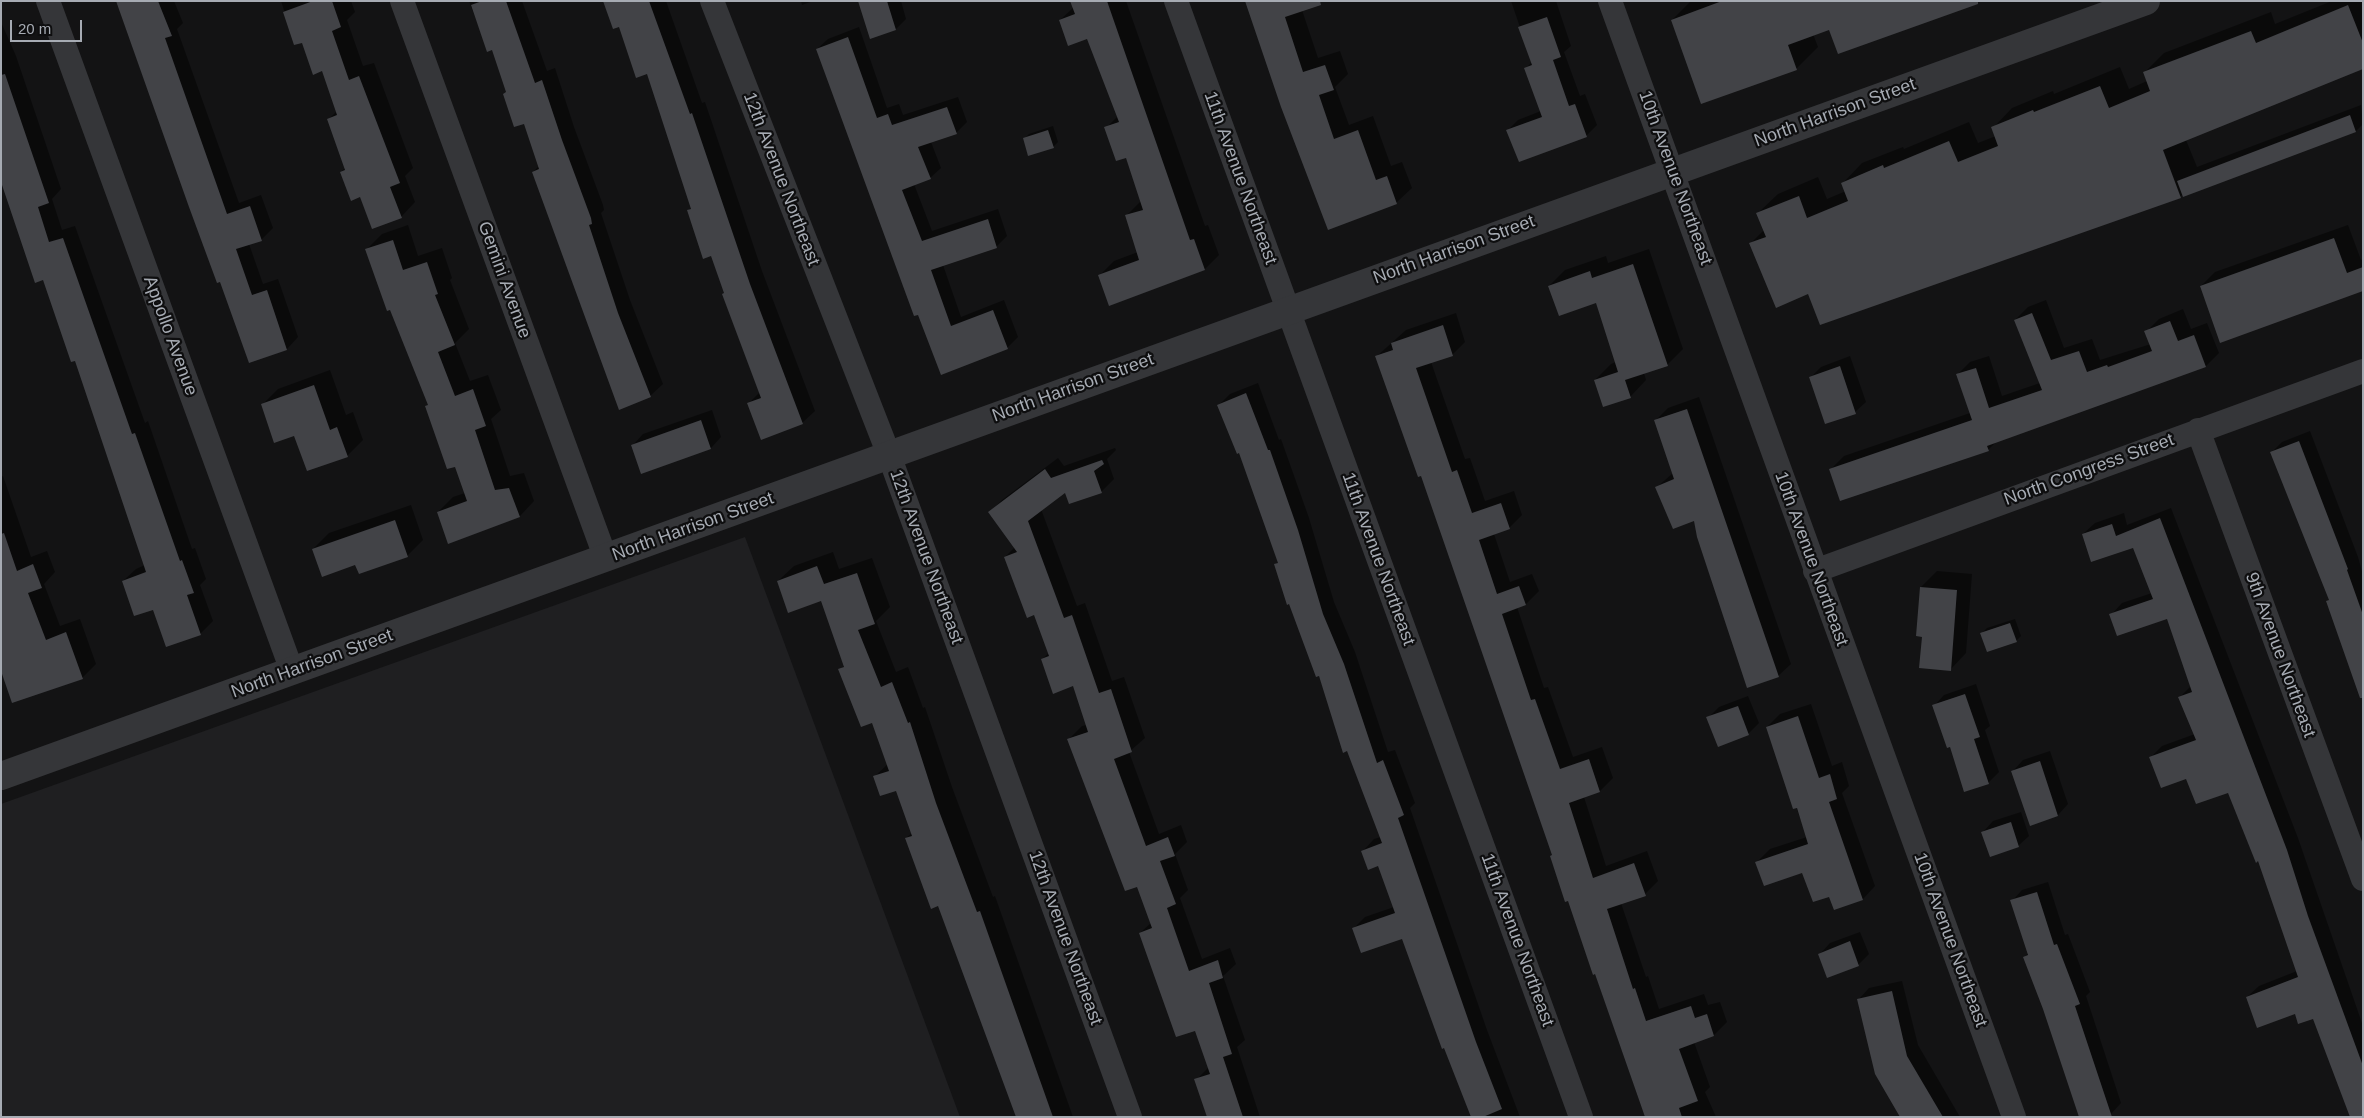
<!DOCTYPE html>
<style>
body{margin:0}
#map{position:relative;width:2364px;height:1118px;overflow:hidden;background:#131314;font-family:Arial,sans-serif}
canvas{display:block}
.frame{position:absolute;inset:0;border:2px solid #a6abb3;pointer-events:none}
.scale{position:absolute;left:10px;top:20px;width:72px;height:22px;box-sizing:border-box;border:2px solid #a6abb3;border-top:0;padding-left:6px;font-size:15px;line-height:18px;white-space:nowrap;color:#a6abb3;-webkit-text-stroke:4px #0e0e0f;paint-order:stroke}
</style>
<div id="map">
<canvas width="2364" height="1118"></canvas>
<div class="frame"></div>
<div class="scale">20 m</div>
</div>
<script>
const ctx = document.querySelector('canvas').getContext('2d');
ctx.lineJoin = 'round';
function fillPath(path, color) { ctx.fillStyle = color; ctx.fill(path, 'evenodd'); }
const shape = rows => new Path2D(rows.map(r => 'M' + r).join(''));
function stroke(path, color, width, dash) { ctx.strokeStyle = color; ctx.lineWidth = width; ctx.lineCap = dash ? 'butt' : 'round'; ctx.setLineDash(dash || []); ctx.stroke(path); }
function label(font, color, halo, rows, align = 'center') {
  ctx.font = font + ' Arial,sans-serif'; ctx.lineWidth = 4.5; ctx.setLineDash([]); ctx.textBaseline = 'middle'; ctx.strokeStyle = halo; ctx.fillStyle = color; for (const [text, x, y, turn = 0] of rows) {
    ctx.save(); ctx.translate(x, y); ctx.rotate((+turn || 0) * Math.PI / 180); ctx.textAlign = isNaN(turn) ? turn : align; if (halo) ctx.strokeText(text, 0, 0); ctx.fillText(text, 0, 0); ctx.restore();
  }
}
fillPath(shape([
 [745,537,960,1117,1,1117,1,804]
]), '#1f1f21');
fillPath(shape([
 [116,1,174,1,183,23,177,29,239,203,261,195,273,228,261,240,249,244,263,284,278,279,298,337,287,349,249,362,221,281,190,207],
 [281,1,351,1,355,12,347,20,363,66,374,63,413,168,405,176,415,202,401,217,361,196,341,172,345,168,329,119,337,111,323,70,302,41,295,44],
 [469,1,522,1,547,71,555,68,574,127,603,205,604,210,601,213,630,300,663,384,650,396,533,172,539,166,525,122,507,91,493,49,488,51],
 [604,1,666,1,702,103,705,102,762,271,815,411,802,423,749,403,760,392,712,255,688,211,692,207,648,73],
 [801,1,813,1,802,5],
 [859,1,901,1,906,19,896,29],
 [1072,1,1126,1,1205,226,1208,225,1219,255,1205,269,1110,305,1099,276,1114,261,1138,252,1126,216,1141,201,1126,157,1106,128,1118,116,1088,38,1060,20,1074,7],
 [1247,1,1302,10,1318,58,1340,51,1348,74,1335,87,1349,125,1373,116,1391,166,1402,162,1412,188,1397,202,1329,229],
 [1511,1,1556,1,1571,46,1564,52,1580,96,1585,94,1597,125,1586,136,1508,130,1518,120,1541,111,1526,68,1532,62],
 [1691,1,1959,1,1830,28,1813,34,1818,47,1797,68,1702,102,1672,20],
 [2332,1,2363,1,2363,68,2186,140,2197,167,2361,105,2363,124,2356,131,2180,196,1820,324,1809,293,1751,243,1764,230,1758,213,1778,194,1818,177,1827,199,1846,191,1843,183,1862,163,1903,147,1904,149,1969,122,1978,143,1996,136,1993,128,2012,108,2053,91,2054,94,2120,67,2129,89,2147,81,2144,73,2164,53,2271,12,2275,24],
 [1,22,16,56,61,189,52,199,62,230,75,226,145,423,148,421,192,549,195,548,206,579,200,585,213,621,200,634,154,608,123,581,136,569,145,565,76,359,1,179],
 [859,27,887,108,899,104,903,115,958,97,967,122,956,133,931,142,941,168,930,178,914,184,932,231,998,209,1007,236,997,246,943,265,961,317,1004,300,1018,337,1007,348,942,373,817,49,828,39],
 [1053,126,1058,142,1053,147,1024,139,1029,134],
 [408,225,418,256,442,248,452,278,450,280,469,329,455,343,470,381,488,375,501,410,491,419,510,476,524,473,534,501,520,516,438,512,453,497,465,493,455,465,427,406,429,404,367,249,382,234],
 [2348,225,2361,260,2363,259,2363,290,2201,286,2215,272],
 [1649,249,1683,349,1667,365,1644,373,1646,380,1630,397,1595,380,1611,364,1616,362,1597,302,1549,286,1565,270,1606,256,1608,263],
 [2046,300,2064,348,2092,339,2100,360,2151,344,2146,332,2159,319,2183,309,2191,329,2207,323,2219,353,2206,366,1996,442,1988,450,1831,469,1844,456,1970,413,1957,375,1970,362,1989,356,2002,396,2040,383,2015,320,2028,307],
 [1456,313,1465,342,1452,355,1431,362,1465,459,1470,458,1485,501,1514,491,1522,515,1509,528,1494,534,1510,582,1532,574,1539,591,1526,604,1517,607,1544,688,1548,687,1573,757,1602,747,1613,778,1600,791,1584,797,1606,866,1647,851,1658,881,1645,894,1621,903,1646,977,1648,976,1659,1009,1704,994,1708,1005,1720,1002,1727,1022,1714,1035,1694,1042,1710,1087,1705,1092,1716,1117,1645,1117,1421,474,1377,356,1406,330],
 [1850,356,1866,402,1855,412,1811,377,1821,367],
 [330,370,346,415,353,412,363,440,347,456,295,434,262,405,278,389],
 [1258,383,1279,440,1281,439,1309,518,1334,602,1355,652,1388,752,1395,750,1415,803,1410,808,1487,1030,1520,1117,1473,1117,1402,937,1353,929,1365,917,1394,907,1379,864,1363,851,1374,839,1381,837,1276,565,1279,562,1240,452,1219,405,1230,394],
 [1699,397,1791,664,1778,676,1695,519,1657,487,1673,473,1656,420,1668,408],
 [712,410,721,437,711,448,642,472,633,445,643,434],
 [2310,431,2358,557,2363,575,2363,700,2327,601,2330,599,2272,452,2282,442],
 [1115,448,1116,450,1107,459,1114,479,1101,492,1066,491,1041,509,1077,606,1085,603,1112,681,1124,677,1145,738,1129,752,1159,834,1181,825,1187,842,1175,854,1188,890,1180,898,1202,959,1230,948,1236,964,1223,976,1245,1040,1237,1047,1260,1117,1209,1117,1196,1080,1209,1067,1196,1029,1140,933,1152,922,1138,885,1069,739,1082,726,1087,725,1074,685,1042,659,1049,653,1035,613,1005,557,1015,547,989,513,1002,500,1058,458,1064,466],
 [3,476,31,557,47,551,55,572,44,584,60,626,80,619,96,664,82,678,1,669,1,477],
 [411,505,423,540,407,556,356,563,313,549,329,533],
 [2171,508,2298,838,2363,1026,2363,1117,2314,1017,2247,997,2259,986,2297,971,2259,860,2229,791,2187,777,2151,757,2162,746,2195,734,2180,697,2191,686,2168,617,2111,615,2122,603,2152,593,2134,547,2083,534,2095,523,2124,513,2127,525],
 [833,552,839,569,872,558,890,607,876,621,896,672,908,667,923,708,925,707,952,787,993,897,995,896,1073,1117,1017,1117,939,904,906,838,912,833,897,789,875,776,888,764,872,721,840,670,845,665,822,600,778,581,794,566],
 [1937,571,1972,574,1966,653,1950,670,1923,635,1921,587],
 [2015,619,2021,636,2016,641,1982,633,1987,628],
 [1976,684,1990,726,1985,730,1999,772,1988,783,1934,706,1944,695],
 [1748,696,1759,723,1748,734,1708,718,1719,707],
 [1811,704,1832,766,1842,762,1849,786,1842,793,1875,886,1863,899,1830,895,1803,872,1757,862,1770,849,1807,837,1767,727,1780,714],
 [2050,751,2068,804,2058,815,2031,824,2013,771,2023,760],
 [2021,812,2029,836,2018,846,1983,832,1993,821],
 [2048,882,2065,935,2068,934,2090,992,2086,996,2121,1103,2111,1114,2044,1008,2025,957,2028,953,2012,901,2022,890],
 [1860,932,1869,954,1858,965,1820,954,1830,943],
 [1902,981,1918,1045,1960,1117,1902,1117,1859,999,1869,988]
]), '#0007');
fillPath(shape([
 [116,1,158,1,172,36,165,38,227,214,250,206,262,241,236,249,252,295,267,290,287,350,249,363,220,282,217,283,189,207],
 [313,1,332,1,341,27,332,31,349,80,359,76,400,183,390,187,402,218,372,229,360,197,351,201,340,172,345,170,327,119,337,115,322,71,313,75,302,43,294,45,283,12],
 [482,1,506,1,535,83,542,80,562,140,591,218,592,224,589,225,618,313,651,397,619,410,532,172,539,169,524,124,514,127,503,94,506,92,492,50,487,52,471,5],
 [603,1,649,1,690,114,692,113,750,284,803,424,761,440,747,403,761,398,722,294,724,293,711,256,703,259,687,210,691,209,647,74,636,78,619,27,613,29],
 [858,1,887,1,896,30,870,39],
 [1070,1,1107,1,1190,240,1194,239,1205,270,1109,306,1098,275,1139,260,1125,215,1143,210,1126,158,1116,161,1104,127,1119,122,1087,39,1068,46,1059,20,1075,14],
 [1245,1,1320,1,1321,5,1285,17,1303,72,1325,65,1334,90,1319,95,1334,139,1358,130,1376,180,1387,176,1397,204,1328,230,1281,107],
 [1722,1,1978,1,1978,4,1838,54,1829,30,1788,45,1797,70,1701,104,1671,20],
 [2348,5,2363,43,2363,69,2163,150,2181,198,1820,325,1808,294,1776,308,1749,243,1766,237,1756,213,1799,196,1807,218,1848,201,1841,183,1883,165,1884,168,1949,141,1958,162,1998,146,1991,127,2033,110,2034,112,2100,86,2109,108,2150,91,2143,72,2251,31,2256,43],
 [1547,17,1561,57,1553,60,1569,106,1575,104,1587,137,1519,162,1506,130,1542,117,1524,68,1532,65,1518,27],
 [848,37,877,118,888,114,892,125,947,107,957,134,918,147,931,179,902,190,922,241,988,219,997,248,931,270,951,326,993,310,1008,349,941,375,918,315,914,316,816,49],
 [5,74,49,203,38,207,49,242,63,238,132,434,135,433,180,561,182,560,194,593,187,595,201,635,166,647,153,610,134,616,122,581,146,572,75,361,71,362,43,280,35,283,1,182,1,75],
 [2350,115,2356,132,2183,197,2177,181],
 [1048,130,1054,148,1028,156,1023,138],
 [2334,238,2347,273,2363,267,2363,291,2220,343,2200,286],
 [393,240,403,270,427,262,438,294,435,295,455,345,438,352,455,396,473,389,486,426,475,430,495,490,509,488,520,517,448,544,437,512,467,501,455,467,447,469,425,406,428,405,390,310,387,311,365,249],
 [1633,264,1668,366,1625,380,1631,398,1603,407,1594,380,1618,372,1596,303,1559,316,1548,286,1590,271,1592,278],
 [2032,313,2051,360,2079,351,2087,372,2107,365,2108,367,2152,351,2144,331,2170,321,2178,341,2194,335,2206,367,1987,446,1989,451,1840,501,1829,469,1972,420,1956,374,1976,368,1989,408,2042,390,2014,320],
 [1443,325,1453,356,1416,368,1452,472,1457,470,1472,513,1501,503,1510,529,1479,540,1497,594,1519,586,1526,605,1502,614,1531,700,1535,699,1560,769,1589,759,1600,792,1569,803,1593,878,1634,863,1646,896,1607,909,1633,989,1635,988,1646,1021,1691,1006,1695,1018,1707,1014,1714,1036,1679,1049,1698,1101,1679,1108,1682,1117,1645,1117,1595,974,1593,975,1568,901,1565,902,1550,856,1552,855,1421,476,1418,477,1375,356,1393,350,1391,343],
 [1840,366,1856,414,1825,424,1809,377],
 [314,385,330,430,337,427,348,457,307,471,294,436,274,443,261,404],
 [1246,393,1268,450,1270,450,1298,530,1323,614,1344,664,1377,763,1383,760,1404,815,1398,818,1476,1042,1502,1109,1483,1117,1471,1117,1444,1048,1442,1049,1402,939,1361,953,1352,928,1395,913,1378,866,1368,870,1361,851,1382,843,1347,751,1343,753,1319,676,1316,677,1289,604,1287,605,1274,564,1278,563,1239,453,1237,454,1217,405],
 [1687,409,1779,677,1747,688,1697,537,1694,521,1673,529,1655,487,1674,479,1654,420],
 [701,420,711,449,641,474,631,445],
 [2299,441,2348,569,2347,570,2363,615,2363,698,2360,698,2326,601,2329,600,2270,452],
 [1102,460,1104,464,1094,471,1102,493,1069,504,1065,493,1028,521,1064,618,1072,615,1099,693,1111,689,1132,752,1114,759,1146,846,1168,837,1175,856,1160,861,1176,904,1167,908,1189,971,1218,960,1223,978,1209,983,1232,1054,1223,1057,1243,1117,1207,1117,1194,1079,1210,1074,1195,1031,1176,1037,1139,933,1152,928,1137,887,1125,891,1067,739,1088,732,1073,686,1053,694,1041,659,1049,656,1034,615,1027,618,1004,557,1017,552,988,512,1045,469,1051,478],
 [2160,518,2287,850,2308,916,2363,1066,2363,1117,2350,1117,2313,1019,2298,1024,2295,1014,2257,1028,2246,997,2298,977,2258,861,2256,863,2228,793,2196,804,2186,779,2161,788,2149,757,2196,740,2178,697,2192,692,2167,619,2117,636,2109,614,2153,599,2133,548,2091,562,2082,534,2112,524,2116,536],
 [395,520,408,557,359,574,355,565,322,577,312,549],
 [4,533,17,571,33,564,42,588,28,593,46,640,66,632,83,679,12,703,1,671,1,534],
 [817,566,824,584,857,573,875,624,858,630,881,687,892,682,908,723,910,722,936,803,977,912,980,911,1053,1117,1016,1117,938,906,931,909,905,838,912,836,896,791,880,796,873,776,889,771,872,723,861,727,838,669,844,667,821,601,788,613,777,581],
 [1920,587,1957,590,1951,671,1919,668,1922,637,1916,636],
 [2010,623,2017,642,1987,652,1980,633],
 [1965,694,1980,737,1974,739,1989,784,1964,792,1950,747,1947,748,1932,705],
 [1738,706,1749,735,1718,747,1706,717],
 [1798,716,1819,778,1830,774,1837,799,1829,802,1863,900,1834,910,1829,897,1813,902,1802,873,1764,886,1755,862,1808,844,1797,808,1793,809,1766,727],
 [2040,761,2058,816,2030,826,2011,771],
 [2011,822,2019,847,1990,857,1981,832],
 [2037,892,2054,945,2057,944,2080,1004,2075,1006,2112,1117,2079,1117,2043,1009,2023,957,2028,955,2010,900],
 [1850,941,1859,966,1827,978,1818,954],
 [1892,991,1907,1056,1943,1117,1900,1117,1875,1074,1857,999]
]), '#424347');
stroke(shape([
 [48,1,292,671],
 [402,1,606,559],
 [712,1,889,455,1130,1117],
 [1176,1,1581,1117],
 [1610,1,2014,1117],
 [2198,430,2363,879],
 [1815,571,2363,371]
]), '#353639', 24);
stroke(shape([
 [1,776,2146,1]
]), '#353639', 28);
label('18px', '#a6abb3', '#0e0e0f', [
 ["North Harrison Street",1835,113,-20],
 ["11th Avenue Northeast",1240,178,70],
 ["10th Avenue Northeast",1675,178,70],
 ["12th Avenue Northeast",781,179,69],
 ["North Harrison Street",1454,250,-20],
 ["Gemini Avenue",504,280,70],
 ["Appollo Avenue",170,336,70],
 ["North Harrison Street",1073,388,-20],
 ["North Congress Street",2089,470,-20],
 ["North Harrison Street",693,527,-20],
 ["12th Avenue Northeast",926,557,70],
 ["11th Avenue Northeast",1378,559,70],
 ["10th Avenue Northeast",1811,559,70],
 ["9th Avenue Northeast",2280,655,70],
 ["North Harrison Street",312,664,-20],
 ["12th Avenue Northeast",1065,938,70],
 ["11th Avenue Northeast",1517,940,70],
 ["10th Avenue Northeast",1950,940,70]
]);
</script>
